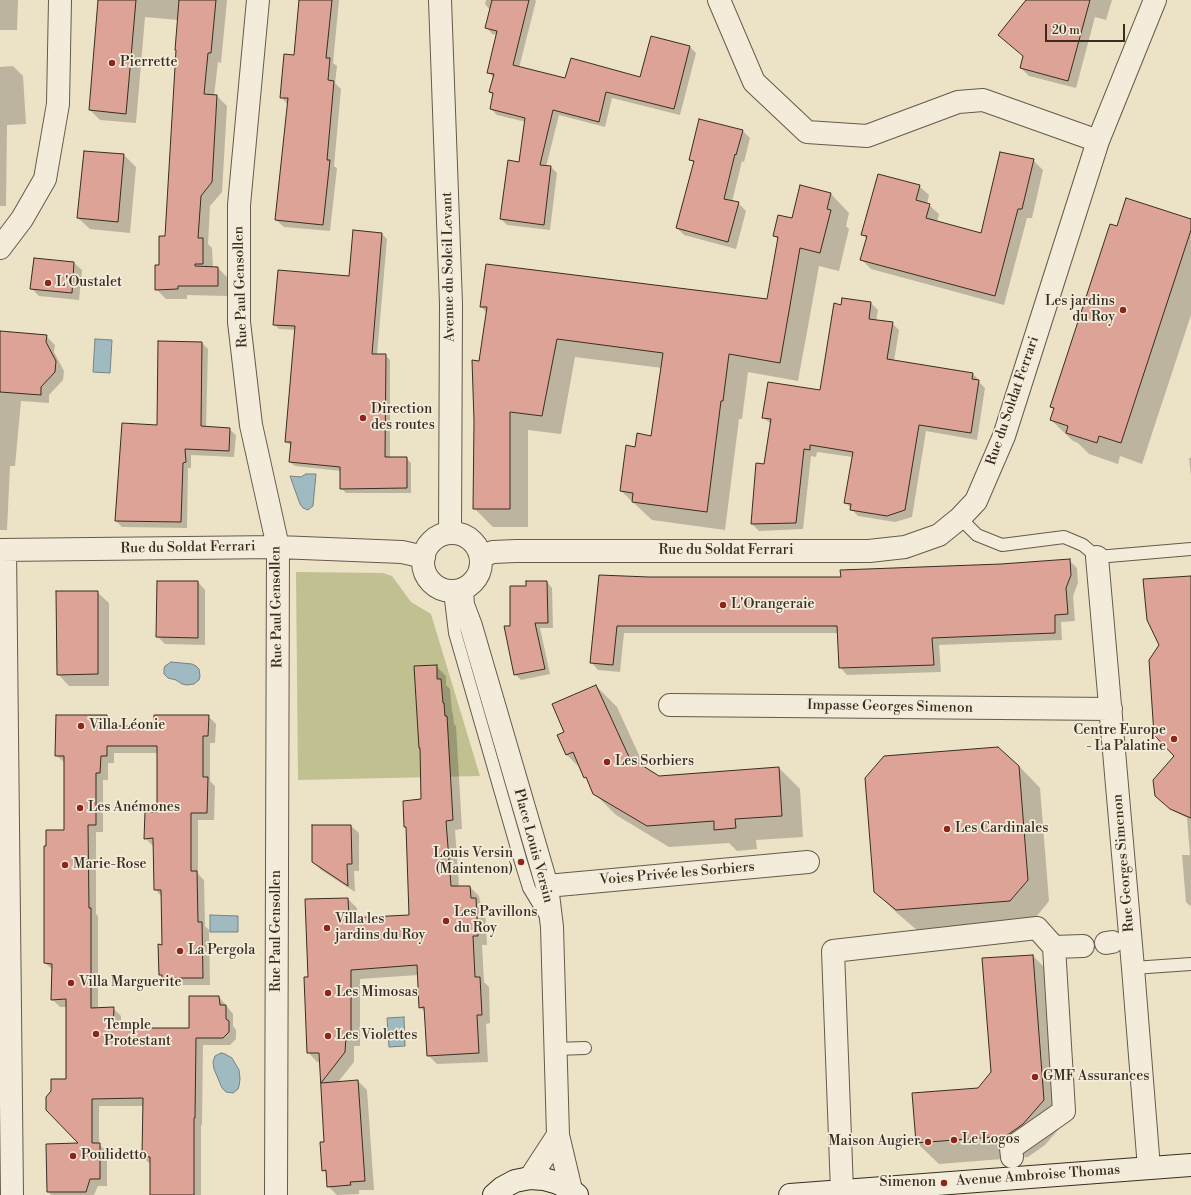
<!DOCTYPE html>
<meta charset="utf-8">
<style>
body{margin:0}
#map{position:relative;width:1191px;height:1195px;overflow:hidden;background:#ece2c6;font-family:"Libre Bodoni",serif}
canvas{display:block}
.scale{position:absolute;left:1045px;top:24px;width:80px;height:18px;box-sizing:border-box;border:2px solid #392d20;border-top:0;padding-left:5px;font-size:12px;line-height:14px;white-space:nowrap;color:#392d20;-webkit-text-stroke:3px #f3ecda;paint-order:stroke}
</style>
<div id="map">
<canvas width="1191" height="1195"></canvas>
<div class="scale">20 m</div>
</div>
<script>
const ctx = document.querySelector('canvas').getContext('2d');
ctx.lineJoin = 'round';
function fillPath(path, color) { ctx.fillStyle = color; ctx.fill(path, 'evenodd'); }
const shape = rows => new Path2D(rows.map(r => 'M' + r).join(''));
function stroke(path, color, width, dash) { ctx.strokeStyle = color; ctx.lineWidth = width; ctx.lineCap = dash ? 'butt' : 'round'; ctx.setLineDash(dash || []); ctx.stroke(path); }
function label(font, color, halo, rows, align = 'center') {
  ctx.font = font + ' "Libre Bodoni",serif'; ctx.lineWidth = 3.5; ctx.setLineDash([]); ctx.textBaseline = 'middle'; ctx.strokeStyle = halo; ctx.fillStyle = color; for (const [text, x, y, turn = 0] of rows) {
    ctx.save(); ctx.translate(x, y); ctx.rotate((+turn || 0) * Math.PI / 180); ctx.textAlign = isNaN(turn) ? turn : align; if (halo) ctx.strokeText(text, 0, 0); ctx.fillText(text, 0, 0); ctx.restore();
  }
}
fillPath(shape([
 [296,572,383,573,392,576,411,602,431,614,480,776,298,780]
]), '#c0c090');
const water = shape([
 [95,339,112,340,110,373,93,372,95,339],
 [306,474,316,474,313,506,308,510,303,508,300,504,290,476,301,477,306,474],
 [171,662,192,664,196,666,199,669,200,676,199,680,194,684,187,685,182,684,176,680,168,678,164,674,164,669,165,666,171,662],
 [210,915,238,916,238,932,210,932,210,915],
 [404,1017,405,1046,389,1047,387,1018,404,1017],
 [221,1053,225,1054,232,1058,239,1070,240,1079,239,1086,238,1089,233,1093,226,1092,222,1088,214,1069,213,1062,215,1056,221,1053]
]);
fillPath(water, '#a0bac1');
stroke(water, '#778281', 1);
fillPath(shape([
 [0,0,18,0,17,30,0,30],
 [99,0,227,0,221,63,218,62,214,96,217,96,227,106,222,192,210,206,208,244,212,248,213,268,218,268,228,278,227,296,187,295,187,299,166,299,156,289,166,237,178,20,145,17,136,123,100,120,90,110],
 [300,0,339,0,333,63,337,66,335,83,341,89,334,166,337,168,330,231,284,227,276,220,288,105,281,97,295,56],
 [486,0,535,0,536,1,519,68,566,80,641,78,689,46,696,53,680,115,612,98,605,127,559,115,546,167,551,167,557,173,550,230,507,225,501,219,520,163,526,122,497,115,491,109,494,96,490,92,494,78,488,72,497,35,492,34,486,27,490,10,485,4],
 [1029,0,1112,0,1106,20,1095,17,1076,88,1029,76,1021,68,1024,57],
 [13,66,23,76,26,124,7,125,6,206,0,206,0,67],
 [743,131,750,138,744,162,742,161,732,202,738,203,746,211,736,249,684,235,677,228,694,163,690,159],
 [84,152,124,155,136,167,130,233,90,229,78,218],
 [1033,160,1043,170,1032,218,1027,218,1004,305,871,269,861,259,867,239,863,235,919,186,929,195,927,204,929,205,939,214,937,222,982,234],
 [831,194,849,213,846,226,849,229,839,271,819,266,798,381,748,372,742,419,739,419,725,530,652,520,621,491,636,448,652,437,662,368,575,357,561,434,528,430,528,527,493,527,474,508,479,362,487,313,481,307,768,300,779,240,774,236,792,219],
 [1191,220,1191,315,1142,464,1120,456,1118,464,1089,454,1078,443,1073,441,1051,420,1054,410,1051,407,1117,227],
 [354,231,382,234,387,239,377,355,385,355,390,360,390,458,406,458,411,463,411,493,346,493,341,488,341,471,295,466,290,462,292,446,286,442,296,330,279,329,274,324,350,277],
 [35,259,74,263,82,270,79,300,39,296,32,289],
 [871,303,878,310,876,321,892,323,899,330,894,361,973,374,980,381,979,382,985,388,977,440,926,431,912,517,895,522,858,516,845,502,853,457,817,452,816,457,811,456,803,529,759,531,752,524,757,465,765,465,772,425,763,417,821,391,842,306],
 [0,332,46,336,55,345,54,352,64,371,63,380,49,395,49,403,21,401,15,466,10,466,7,530,0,530],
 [202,343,208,349,206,428,229,429,236,435,234,457,191,455,191,468,188,468,187,528,122,527,116,521],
 [1189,458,1191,458,1191,476],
 [1070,561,1077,568,1078,583,1073,596,1075,621,1061,622,1062,640,939,645,941,672,847,675,840,667,839,633,624,633,620,672,598,670,591,662,649,578,842,578,1001,565],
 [1191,577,1191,905,1190,906,1186,902,1182,855,1190,855,1187,818,1175,812,1159,799,1175,756,1160,645],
 [198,582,205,590,205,645,165,644,157,636],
 [547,582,552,588,553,628,540,628,550,674,521,680,515,674,511,627,527,587],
 [97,592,109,603,109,686,69,686,58,674],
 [436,666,446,676,446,685,450,689,452,712,453,714,454,724,456,726,462,829,455,830,459,887,470,887,479,896,480,902,485,908,487,945,482,945,484,982,489,987,490,1023,486,1024,488,1062,437,1064,428,1055,425,1012,420,1007,418,975,360,979,360,1046,354,1046,354,1062,338,1082,358,1081,367,1090,374,1190,359,1190,359,1194,337,1195,328,1186,327,1174,323,1170,325,1143,321,1062,317,1062,308,1052,309,978,348,899,357,908,357,919,410,916,407,828,405,826,422,800,421,749,420,748],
 [596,686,617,707,645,768,659,777,779,768,800,789,803,837,756,840,757,849,737,851,729,843,669,847,616,815,594,793,582,770,567,755,565,733],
 [106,716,114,724,114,727,155,727,208,716,216,724,215,743,210,743,210,781,215,786,214,820,198,820,198,874,204,880,205,926,209,930,210,985,171,985,160,974,163,946,162,897,155,889,154,846,153,846,145,838,158,813,158,753,114,753,114,763,108,763,108,780,103,780,103,832,96,832,96,914,98,916,98,1009,113,1008,121,1016,121,1029,190,1029,219,997,233,1014,233,1026,236,1030,236,1039,230,1045,203,1045,202,1125,201,1125,201,1195,151,1195,151,1165,143,1157,144,1106,99,1106,99,1144,107,1152,107,1186,98,1186,94,1195,51,1195,48,1191,80,1144,67,1007,60,1007,52,999,53,970,45,963,47,846,65,831,65,763,56,755],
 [1019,766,1040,788,1049,901,1032,922,918,931,897,913,875,891],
 [313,826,351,826,359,833,359,871,354,871,355,892,321,870,313,862],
 [1033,956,1054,977,1065,1122,1045,1145,1028,1157,939,1164,917,1143,978,1089,992,1072]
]), '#0003');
const building = shape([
 [98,0,136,0,126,114,89,110,98,0],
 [179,0,216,0,211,53,208,53,204,94,217,95,212,182,201,196,198,238,203,238,203,264,195,264,195,266,218,267,218,286,178,286,178,289,155,290,155,265,159,265,159,236,165,236,176,50,175,50,179,0],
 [299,0,332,0,326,58,330,58,328,80,334,81,327,160,330,160,323,225,275,220,288,98,280,98,284,54,294,55,299,0],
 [492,0,529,0,513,65,565,78,571,58,640,77,651,36,690,46,674,109,606,92,599,122,553,110,540,165,551,166,544,225,500,219,508,160,519,162,525,118,490,109,493,93,489,92,494,74,487,73,497,31,485,28,492,0],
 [1026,0,1090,0,1068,81,1020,68,1023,56,998,35,1026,0],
 [699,119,743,130,736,155,735,154,724,199,739,202,728,242,676,228,694,161,689,160,699,119],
 [84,151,124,154,118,222,77,218,84,151],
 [1000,152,1034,159,1022,209,1018,209,995,296,860,260,867,236,861,235,878,174,920,185,916,200,930,204,926,218,981,233,1000,152],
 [800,185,831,193,827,209,831,210,820,253,800,248,780,363,729,354,723,401,721,401,707,512,632,502,633,493,620,491,626,445,635,447,637,433,651,436,663,353,557,339,542,416,510,412,510,509,473,509,474,421,472,360,479,361,487,307,480,307,486,264,767,299,778,237,773,236,778,215,792,218,800,185],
 [1126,198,1191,219,1191,230,1121,443,1099,436,1097,443,1066,433,1068,426,1050,420,1054,408,1050,407,1110,224,1117,226,1126,198],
 [353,230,382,233,372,354,386,354,385,457,407,457,407,488,340,489,340,467,289,462,291,442,285,442,295,326,273,325,278,270,349,276,353,230],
 [34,258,74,262,72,293,30,289,34,258],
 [842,298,871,302,869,319,893,322,887,359,973,373,972,379,979,380,971,433,919,425,905,510,887,516,850,510,851,504,844,503,853,452,810,445,810,450,804,449,796,523,751,524,756,463,764,464,771,419,762,418,768,382,820,390,834,303,841,305,842,298],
 [0,331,47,335,46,342,56,361,55,372,41,387,41,395,0,392,0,331],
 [158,341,202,342,201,426,230,428,229,451,185,449,186,462,183,463,181,522,115,521,122,423,157,425,158,341],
 [1070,559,1071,575,1066,588,1068,614,1055,615,1055,633,932,638,934,665,839,668,837,626,617,626,613,665,590,663,599,575,649,577,841,577,840,570,1001,564,1070,559],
 [1191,576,1191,818,1170,809,1155,796,1153,780,1174,756,1154,735,1149,660,1159,645,1147,620,1143,579,1191,576],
 [157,581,198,581,198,638,156,637,157,581],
 [526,581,547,581,548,623,535,623,545,669,514,675,504,626,510,626,510,586,526,586,526,581],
 [56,591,98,591,98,674,57,675,56,591],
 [437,665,437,679,441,679,443,703,444,703,445,716,447,716,453,820,446,821,451,886,470,886,471,898,476,898,478,936,473,936,475,977,480,977,482,1015,477,1015,479,1053,427,1056,424,1007,419,1008,417,965,351,970,351,1037,346,1037,345,1052,321,1083,358,1080,365,1181,350,1182,351,1185,327,1187,326,1170,322,1171,320,1142,324,1142,319,1053,307,1053,304,977,308,977,305,899,348,898,349,918,409,915,406,827,404,827,403,801,421,799,420,748,419,748,414,666,437,665],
 [596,685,629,757,659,776,779,767,782,816,735,819,736,828,714,830,714,821,647,826,593,794,586,777,584,778,573,752,566,755,557,735,564,732,552,704,596,685],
 [56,715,107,715,107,726,154,726,154,715,209,715,208,736,203,736,203,777,208,777,207,813,191,813,191,871,197,871,198,922,202,922,203,978,162,978,162,975,159,975,158,944,162,945,161,890,154,890,153,838,144,839,145,812,157,812,157,746,107,746,107,756,101,756,100,773,96,773,96,825,88,825,89,908,91,908,91,1008,114,1007,113,1028,189,1028,189,996,219,996,220,1005,226,1005,226,1019,229,1021,229,1032,223,1038,196,1038,195,1118,194,1118,194,1195,150,1195,150,1157,142,1157,143,1098,92,1099,92,1143,100,1143,100,1179,90,1179,86,1192,47,1192,46,1144,78,1143,46,1110,46,1097,51,1091,51,1079,66,1079,66,999,51,1000,52,964,44,963,44,846,46,846,46,830,64,830,64,756,55,756,56,715],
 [998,747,1019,766,1028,880,1010,901,896,910,874,892,865,778,884,756,998,747],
 [312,825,351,825,352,864,347,864,348,886,312,862,312,825],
 [1033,955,1044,1100,1023,1124,1006,1136,916,1143,912,1093,978,1088,991,1072,982,958,1033,955]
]);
fillPath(building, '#dda397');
stroke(building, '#392d20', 1);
const lane = shape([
 [960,518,977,535,1002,545,1064,537,1083,545,1097,557,1191,549],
 [450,591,455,633,521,862,529,888,546,916],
 [1133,968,1191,964],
 [556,1049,585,1048]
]);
const street = shape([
 [258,0,239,205,239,322,251,425,278,547,276,1195],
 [440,0,451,304,450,533],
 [719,0,754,82,807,132,867,136,958,102,983,100,1098,141],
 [0,248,22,219,45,179,58,104,60,0],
 '423 562a29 29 0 1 1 58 0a29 29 0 1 1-58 0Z',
 [0,550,278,547,402,552,424,557],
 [5,550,12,1195],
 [481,556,493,552,516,551,869,551,905,547,939,535,960,518,976,501,1004,436,1098,141,1155,0],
 [1097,557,1133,968,1149,1168],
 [462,590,463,605,471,626,547,886,552,927,558,1135,571,1190],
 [670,705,1111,709],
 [547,886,808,862],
 [1106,943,1112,942],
 [1012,1157,1011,1148,1064,1111,1054,947,1083,946],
 [530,1178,558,1135],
 [842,1191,833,951,1037,928,1054,947]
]);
const secondary = shape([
 [494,1195,502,1188,515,1181,530,1178,544,1179,558,1183,571,1190,577,1195],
 [790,1195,1191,1165]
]);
stroke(lane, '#665a4a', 14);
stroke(street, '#665a4a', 24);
stroke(secondary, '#392d20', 24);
stroke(lane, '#f3ecda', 12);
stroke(street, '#f3ecda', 22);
stroke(secondary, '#f3ecda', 22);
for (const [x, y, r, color] of [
 [112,63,4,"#8f2418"],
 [48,283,4,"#8f2418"],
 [1123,310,4,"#8f2418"],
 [363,418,4,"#8f2418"],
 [723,605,4,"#8f2418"],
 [81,726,4,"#8f2418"],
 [1174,739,4,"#8f2418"],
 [607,762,4,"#8f2418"],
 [80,808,4,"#8f2418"],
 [947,829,4,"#8f2418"],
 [521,862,4,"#8f2418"],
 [65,865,4,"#8f2418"],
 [446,921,4,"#8f2418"],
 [327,928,4,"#8f2418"],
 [180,951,4,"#8f2418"],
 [71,983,4,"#8f2418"],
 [328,993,4,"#8f2418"],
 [96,1034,4,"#8f2418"],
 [328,1036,4,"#8f2418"],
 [1035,1077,4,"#8f2418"],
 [954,1140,4,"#8f2418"],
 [928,1142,4,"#8f2418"],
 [73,1156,4,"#8f2418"],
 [944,1183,4,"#8f2418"]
]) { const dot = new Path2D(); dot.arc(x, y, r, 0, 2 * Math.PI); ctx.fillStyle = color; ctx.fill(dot); stroke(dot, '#f3ecda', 1.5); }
label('14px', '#392d20', '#f3ecda', [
 ["Pierrette",120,63],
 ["L'Oustalet",56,283],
 ["Les jardins",1115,302,"right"],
 ["du Roy",1115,318,"right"],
 ["Direction",371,410],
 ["des routes",371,426],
 ["L'Orangeraie",731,605],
 ["Villa Léonie",89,726],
 ["Centre Europe",1166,731,"right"],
 ["- La Palatine",1166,747,"right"],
 ["Les Sorbiers",615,762],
 ["Les Anémones",88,808],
 ["Les Cardinales",955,829],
 ["Louis Versin",513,854,"right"],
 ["(Maintenon)",513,870,"right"],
 ["Marie-Rose",73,865],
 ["Les Pavillons",454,913],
 ["du Roy",454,929],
 ["Villa les",335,920],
 ["jardins du Roy",335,936],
 ["La Pergola",188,951],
 ["Villa Marguerite",79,983],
 ["Les Mimosas",336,993],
 ["Temple",104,1026],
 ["Protestant",104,1042],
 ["Les Violettes",336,1036],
 ["GMF Assurances",1043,1077],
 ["Le Logos",962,1140],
 ["Maison Augier",920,1142,"right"],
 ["Poulidetto",81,1156],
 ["Simenon",936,1183,"right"]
], 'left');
label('14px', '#392d20', '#f3ecda', [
 ["Avenue du Soleil Levant",449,267,-91],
 ["Rue Paul Gensollen",241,287,-92],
 ["Rue du Soldat Ferrari",1013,401,-71],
 ["Rue du Soldat Ferrari",188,548,-1],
 ["Rue du Soldat Ferrari",726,551],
 ["Rue Paul Gensollen",277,607,-91],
 ["Impasse Georges Simenon",890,707,1],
 ["Place Louis Versin",533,846,75],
 ["Rue Georges Simenon",1124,863,-95],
 ["Voies Privée les Sorbiers",677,874,-5],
 ["Rue Paul Gensollen",277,931,-90],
 ["Avenue Ambroise Thomas",1038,1176,-4]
]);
</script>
